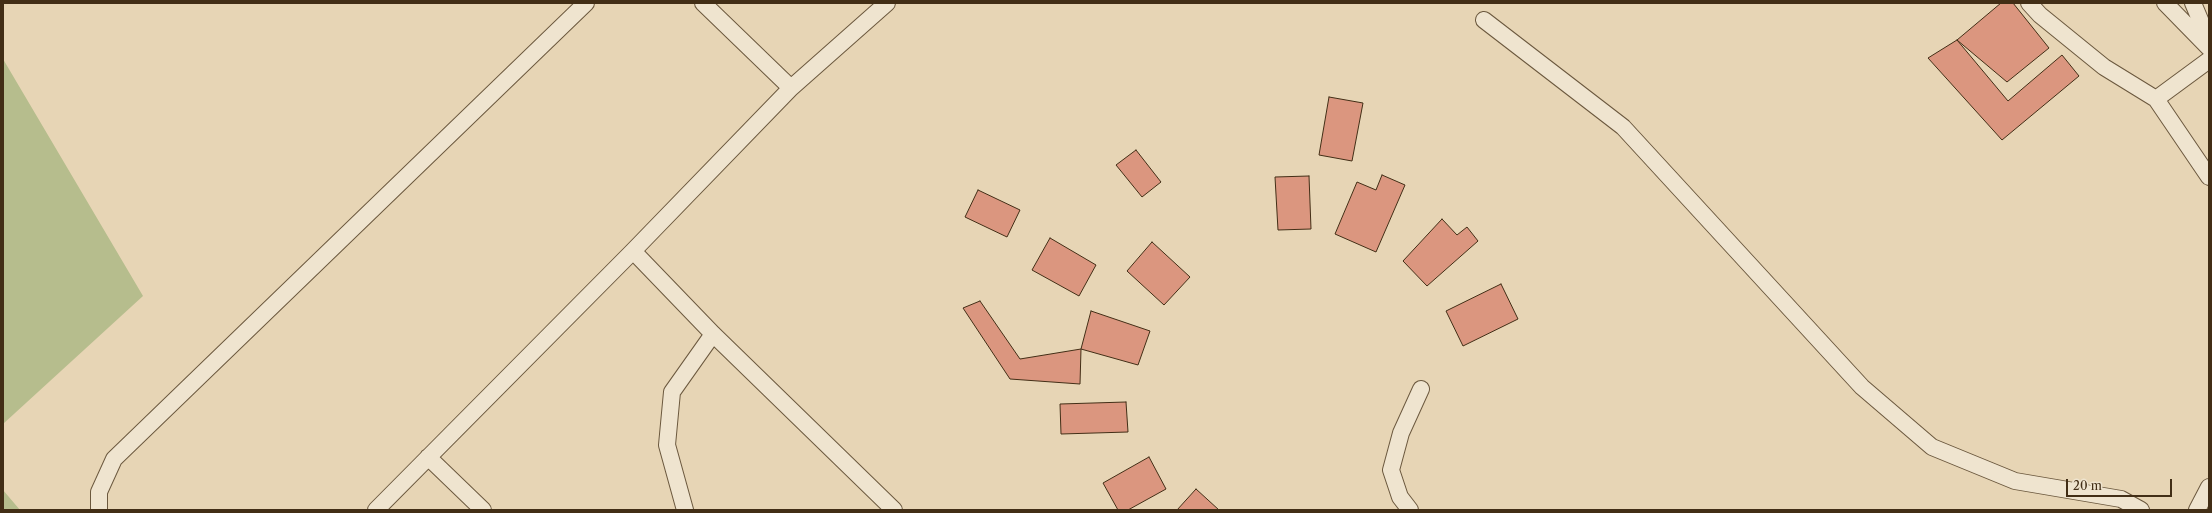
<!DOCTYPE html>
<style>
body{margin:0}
#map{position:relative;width:2212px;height:513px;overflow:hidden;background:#e7d5b5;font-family:"Libre Caslon Text",serif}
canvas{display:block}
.frame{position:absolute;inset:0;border:4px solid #422e16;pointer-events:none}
.scale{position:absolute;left:2066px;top:479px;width:106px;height:18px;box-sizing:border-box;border:2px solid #422e16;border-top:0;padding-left:5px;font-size:12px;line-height:14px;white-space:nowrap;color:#422e16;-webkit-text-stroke:3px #efe4cf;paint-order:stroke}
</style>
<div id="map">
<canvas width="2212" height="513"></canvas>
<div class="frame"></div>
<div class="scale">20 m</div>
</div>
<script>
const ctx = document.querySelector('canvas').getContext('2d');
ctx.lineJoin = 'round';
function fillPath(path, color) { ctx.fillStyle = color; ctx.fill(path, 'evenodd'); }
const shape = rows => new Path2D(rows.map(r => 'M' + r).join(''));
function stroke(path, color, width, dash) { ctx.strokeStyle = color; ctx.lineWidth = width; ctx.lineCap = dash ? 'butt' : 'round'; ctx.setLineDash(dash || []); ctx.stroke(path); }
fillPath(shape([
 [3,59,143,296,3,424],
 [3,490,20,510,3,510]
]), '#b6bd8d');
const building = shape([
 [2001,3,2013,3,2049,48,2007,82,1957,40,2001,3],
 [1957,40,2008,101,2062,55,2079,76,2002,140,1928,58,1957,40],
 [1329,97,1363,103,1352,161,1319,155,1329,97],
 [1136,150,1161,182,1142,197,1116,165,1136,150],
 [1382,175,1405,185,1376,252,1335,234,1357,182,1376,190,1382,175],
 [1309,176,1311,229,1278,230,1275,177,1309,176],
 [978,190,1020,210,1007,237,965,217,978,190],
 [1442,219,1457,235,1467,227,1478,241,1427,286,1403,261,1442,219],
 [1050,238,1096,265,1079,296,1032,270,1050,238],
 [1152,242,1190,277,1164,305,1127,271,1152,242],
 [1501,284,1518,319,1463,346,1446,311,1501,284],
 [980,301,1020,359,1081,349,1080,384,1010,379,963,308,980,301],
 [1091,311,1150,331,1138,365,1081,349,1091,311],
 [1126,402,1128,432,1061,434,1060,404,1126,402],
 [1149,457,1166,489,1128,510,1118,510,1103,483,1149,457],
 [1196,489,1219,510,1177,510,1196,489]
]);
fillPath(building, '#db967f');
stroke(building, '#422e16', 1);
const service = shape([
 [703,3,791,88],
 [2029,3,2040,15,2104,67,2156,99,2209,60],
 [2165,3,2209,48],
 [2193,3,2209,41],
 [1484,20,1623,127,1862,387,1932,447,2015,481,2121,499,2141,510],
 [2156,99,2209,177],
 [633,251,713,334,894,510],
 [428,457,483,510],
 [99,510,99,492,114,459,586,3],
 [376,510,633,251,791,88,887,3],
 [685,510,667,445,672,392,713,334],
 [1410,510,1400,497,1391,470,1401,433,1421,389],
 [2197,510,2209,487]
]);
stroke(service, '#6b583e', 18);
stroke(service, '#efe4cf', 16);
</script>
